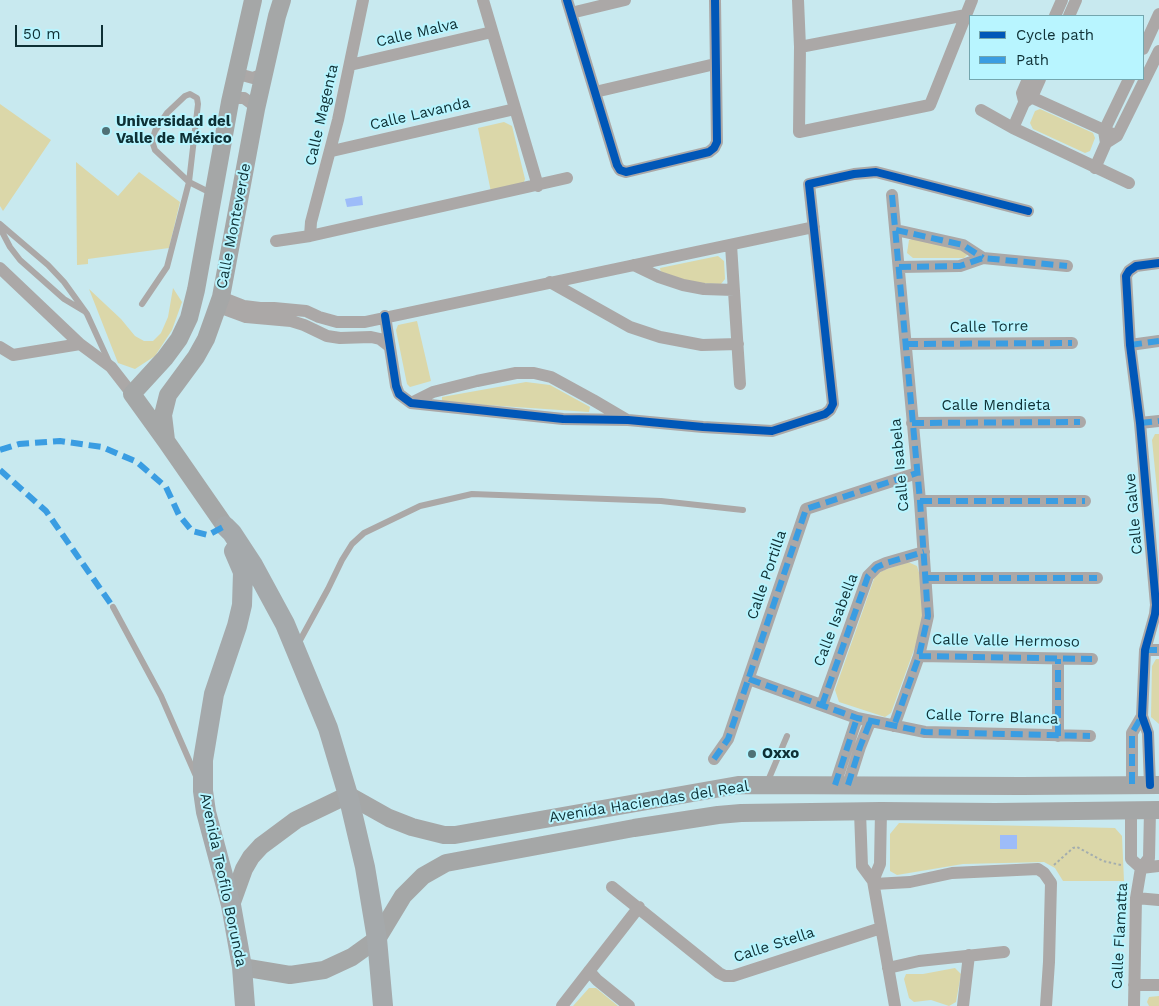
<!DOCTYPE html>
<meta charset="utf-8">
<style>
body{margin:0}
#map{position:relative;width:1159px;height:1006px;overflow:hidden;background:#c8e9ef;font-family:"Work Sans",sans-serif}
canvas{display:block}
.legend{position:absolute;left:969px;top:15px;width:175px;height:65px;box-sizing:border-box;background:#b8f5ff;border:1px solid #74a6ae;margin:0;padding:6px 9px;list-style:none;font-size:15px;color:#0e3035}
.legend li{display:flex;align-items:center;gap:10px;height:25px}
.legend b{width:25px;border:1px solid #74a6ae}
.scale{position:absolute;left:15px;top:25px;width:88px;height:22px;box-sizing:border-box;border:2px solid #0e3035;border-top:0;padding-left:6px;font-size:15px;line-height:18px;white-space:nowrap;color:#0e3035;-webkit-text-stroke:4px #b8f5ff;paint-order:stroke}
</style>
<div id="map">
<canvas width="1159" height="1006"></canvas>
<ul class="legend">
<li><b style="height:6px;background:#0057b8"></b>Cycle path</li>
<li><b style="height:6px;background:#3a9de2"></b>Path</li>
</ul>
<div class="scale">50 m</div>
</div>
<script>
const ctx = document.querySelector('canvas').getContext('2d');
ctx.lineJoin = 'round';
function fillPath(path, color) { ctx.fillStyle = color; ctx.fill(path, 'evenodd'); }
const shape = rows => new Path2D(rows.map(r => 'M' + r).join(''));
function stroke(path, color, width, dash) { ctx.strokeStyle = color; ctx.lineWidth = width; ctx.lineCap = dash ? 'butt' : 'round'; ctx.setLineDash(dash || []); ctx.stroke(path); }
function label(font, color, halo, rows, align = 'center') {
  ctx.font = font + ' "Work Sans",sans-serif'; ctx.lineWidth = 4; ctx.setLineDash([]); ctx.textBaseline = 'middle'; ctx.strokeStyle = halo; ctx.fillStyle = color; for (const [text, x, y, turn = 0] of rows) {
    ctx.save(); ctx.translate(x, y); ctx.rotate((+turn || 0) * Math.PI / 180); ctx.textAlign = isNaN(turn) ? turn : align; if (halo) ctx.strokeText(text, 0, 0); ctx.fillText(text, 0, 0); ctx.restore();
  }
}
fillPath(shape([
 [0,104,51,140,3,211,0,206],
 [1040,109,1093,133,1095,138,1090,151,1085,153,1033,129,1030,123,1035,111],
 [504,122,512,126,525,179,523,185,491,192,478,128],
 [76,162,118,196,139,172,180,202,169,248,88,259,88,264,77,265],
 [916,238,965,250,968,254,964,258,913,258,907,253,909,240],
 [718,256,724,261,725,279,721,284,693,283,661,274,660,268],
 [173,288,182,302,172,330,155,356,135,369,118,363,89,289,121,319,135,336,144,341,153,341,161,333,168,317],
 [417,321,431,381,410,387,407,384,396,330,398,325],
 [526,382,550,385,590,407,589,412,442,402,442,397],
 [1155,434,1159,434,1159,510,1152,440],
 [908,562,917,566,921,579,923,625,891,713,885,717,839,702,835,690,875,576,882,571],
 [1156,659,1159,659,1159,724,1151,717,1152,666],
 [899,823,1115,828,1122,836,1124,881,1063,881,1055,868,1044,862,963,864,897,875,890,871,890,834],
 [955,968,961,974,956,1002,949,1006,931,1000,914,1002,909,998,904,979,906,974,923,974],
 [589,988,596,988,618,1006,573,1006],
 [1159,996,1159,1006,1149,1006,1147,1002,1149,997]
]), '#dbd7a9');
fillPath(shape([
 [362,196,363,205,347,207,345,199],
 [1000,835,1017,835,1017,849,1000,849]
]), '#9dbcf9');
stroke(shape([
 [1054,865,1073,848,1077,847,1103,861,1121,865]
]), '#a3adae', 2, [2.5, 2.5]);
stroke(shape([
 [0,224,48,265,64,282,87,314,109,362],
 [0,228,10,247,20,260,64,299,84,311],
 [142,304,167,267,189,182,198,104,197,98,190,94,185,96,167,113,155,131,152,141,155,150,189,182,211,193],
 [113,607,161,696,196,776],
 [298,644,328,589,342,560,352,544,364,533,420,506,472,494,661,501,743,510],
 [767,783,787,736]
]), '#aba8a7', 6);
stroke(shape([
 [483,0,538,186],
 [567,0,617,165,620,170,626,172,709,152,714,148,717,142,715,0],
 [798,0,800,47,799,132,930,105,972,0],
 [571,13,625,0],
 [1055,16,1062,0],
 [1069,16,1076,0],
 [800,47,966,15],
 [1143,49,1159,14],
 [350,65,492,32],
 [237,72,242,75,253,78,264,74],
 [595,92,715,64],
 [1022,93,1117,136],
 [1024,101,1022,93,1028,79],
 [230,102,236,98,244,98,252,104,256,109],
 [981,110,1013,128,1129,183],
 [1013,128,1024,103,1032,97,1040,79],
 [1106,143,1117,136,1159,51],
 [332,151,515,109],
 [1095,168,1106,143,1104,131,1129,79],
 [892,195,920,501,928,616,919,656,894,726],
 [896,230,963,245,983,258],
 [310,236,311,222,338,120,363,0],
 [276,241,310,236,567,178],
 [731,245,740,384],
 [634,265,659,277,683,285,704,289,734,290],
 [899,267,960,266,983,258,1067,266],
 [0,268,80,344,111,367,132,394],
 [550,282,630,327,660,337,702,345,738,344],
 [221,297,244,306,260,308,274,308,306,311,319,317,337,322,365,322,814,227],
 [219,307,246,317,291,321,304,325,327,336,340,338,371,337,380,339,389,346],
 [385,316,396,386,399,394,411,403,563,419,628,420,703,427,772,431,825,414,830,410,833,404,809,184,854,174,876,172,1028,211],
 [906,344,1072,343],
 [1130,345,1159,341],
 [0,347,13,355,80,344],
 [411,403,433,392,477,381,516,373,534,373,551,377,593,400,627,420],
 [912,423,1080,422],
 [1140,423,1159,421],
 [920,501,1085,501],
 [927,578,1097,578],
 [1145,650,1159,650],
 [919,656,1092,659],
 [749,679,857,718,925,732,1090,736],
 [822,705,868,576,877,567,886,563,924,552],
 [1058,736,1058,659],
 [714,759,728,739,806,509,917,473],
 [1132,784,1132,733,1142,716],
 [835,785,857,718],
 [848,785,860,747,870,722],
 [1150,785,1148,733,1142,716,1145,650,1155,614,1156,605,1140,423,1130,345,1126,276,1129,271,1136,266,1159,263],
 [1131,810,1131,859,1141,868],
 [860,812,862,866,873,881,895,1006],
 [1141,868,1159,866],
 [873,881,880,864,881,811],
 [874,884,910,882,952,873,1038,869,1044,873,1051,883,1049,962,1046,1006],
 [612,887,719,973,725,976,733,976,881,928],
 [1136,898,1159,900],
 [888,968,919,961,1004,952],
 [589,971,597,980,629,1006],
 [1134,985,1159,985],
 [562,1006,639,907],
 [963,1006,969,955],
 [1134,1006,1136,898,1141,868,1149,858,1150,810]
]), '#aba8a7', 12);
stroke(shape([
 [166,440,163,415,168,395,196,357,206,339,221,297,256,109,277,16,282,0],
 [225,526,166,441,132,394,165,358,179,339,189,318,196,290,230,102,253,0],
 [231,905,244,869,251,857,261,846,296,820,348,795,389,818,412,827,444,835,455,835,738,785,1022,786,1159,785],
 [242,967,290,975,324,970,352,957,377,939,403,896,423,876,446,863,634,828,718,815,741,813,881,811,995,812,1159,810]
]), '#a5a7a7', 18);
stroke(shape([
 [225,526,232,533,253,565,285,624,328,728,348,795,365,867,377,939,383,1006],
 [234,551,243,572,242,605,237,626,214,694,203,760,203,791,206,812,231,905,242,967,245,1006]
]), '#a5a9ab', 20);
stroke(shape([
 [892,195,920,501,928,616,919,656,894,726],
 [896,230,963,245,983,258],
 [899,267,960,266,983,258,1067,266],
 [906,344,1072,343],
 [1130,345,1159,341],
 [912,423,1080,422],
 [1140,423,1159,421],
 [0,450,19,444,60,441,102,447,137,462,166,487,179,515,192,531,208,535,225,526],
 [0,470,46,511,113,607],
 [920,501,1085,501],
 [927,578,1097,578],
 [1145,650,1159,650],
 [919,656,1092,659],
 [749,679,857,718,925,732,1090,736],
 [822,705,868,576,877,567,886,563,924,552],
 [1058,736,1058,659],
 [714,759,728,739,806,509,917,473],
 [1132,784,1132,733,1142,716],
 [835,785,857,718],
 [848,785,860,747,870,722]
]), '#3a9de2', 6, [12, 6]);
stroke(shape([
 [567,0,617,165,620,170,626,172,709,152,714,148,717,142,715,0],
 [385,316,396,386,399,394,411,403,563,419,628,420,703,427,772,431,825,414,830,410,833,404,809,184,854,174,876,172,1028,211],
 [1150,785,1148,733,1142,716,1145,650,1155,614,1156,605,1140,423,1130,345,1126,276,1129,271,1136,266,1159,263]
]), '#0057b8', 8);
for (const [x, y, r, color] of [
 [106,131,5,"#4f7176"],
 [752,754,5,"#4f7176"]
]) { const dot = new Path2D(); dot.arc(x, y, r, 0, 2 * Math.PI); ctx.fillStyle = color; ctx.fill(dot); stroke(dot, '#b8f5ff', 2); }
label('15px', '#0e3035', '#b8f5ff', [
 ["Calle Malva",417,33,-13],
 ["Calle Lavanda",420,114,-13],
 ["Calle Magenta",322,115,-77],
 ["Calle Monteverde",234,226,-79],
 ["Calle Torre",989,327,-1],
 ["Calle Mendieta",996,406],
 ["Calle Isabela",900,465,-95],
 ["Calle Galve",1134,514,-95],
 ["Calle Portilla",767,575,-71],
 ["Calle Isabella",836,620,-69],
 ["Calle Valle Hermoso",1006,641,1],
 ["Calle Torre Blanca",992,717,2],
 ["Avenida Haciendas del Real",649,802,-9],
 ["Avenida Teofilo Borunda",223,880,78],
 ["Calle Flamatta",1120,936,-87],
 ["Calle Stella",774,945,-18]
]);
label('bold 15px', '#0e3035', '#b8f5ff', [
 ["Universidad del",116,122],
 ["Valle de México",116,139],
 ["Oxxo",762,754]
], 'left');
</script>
